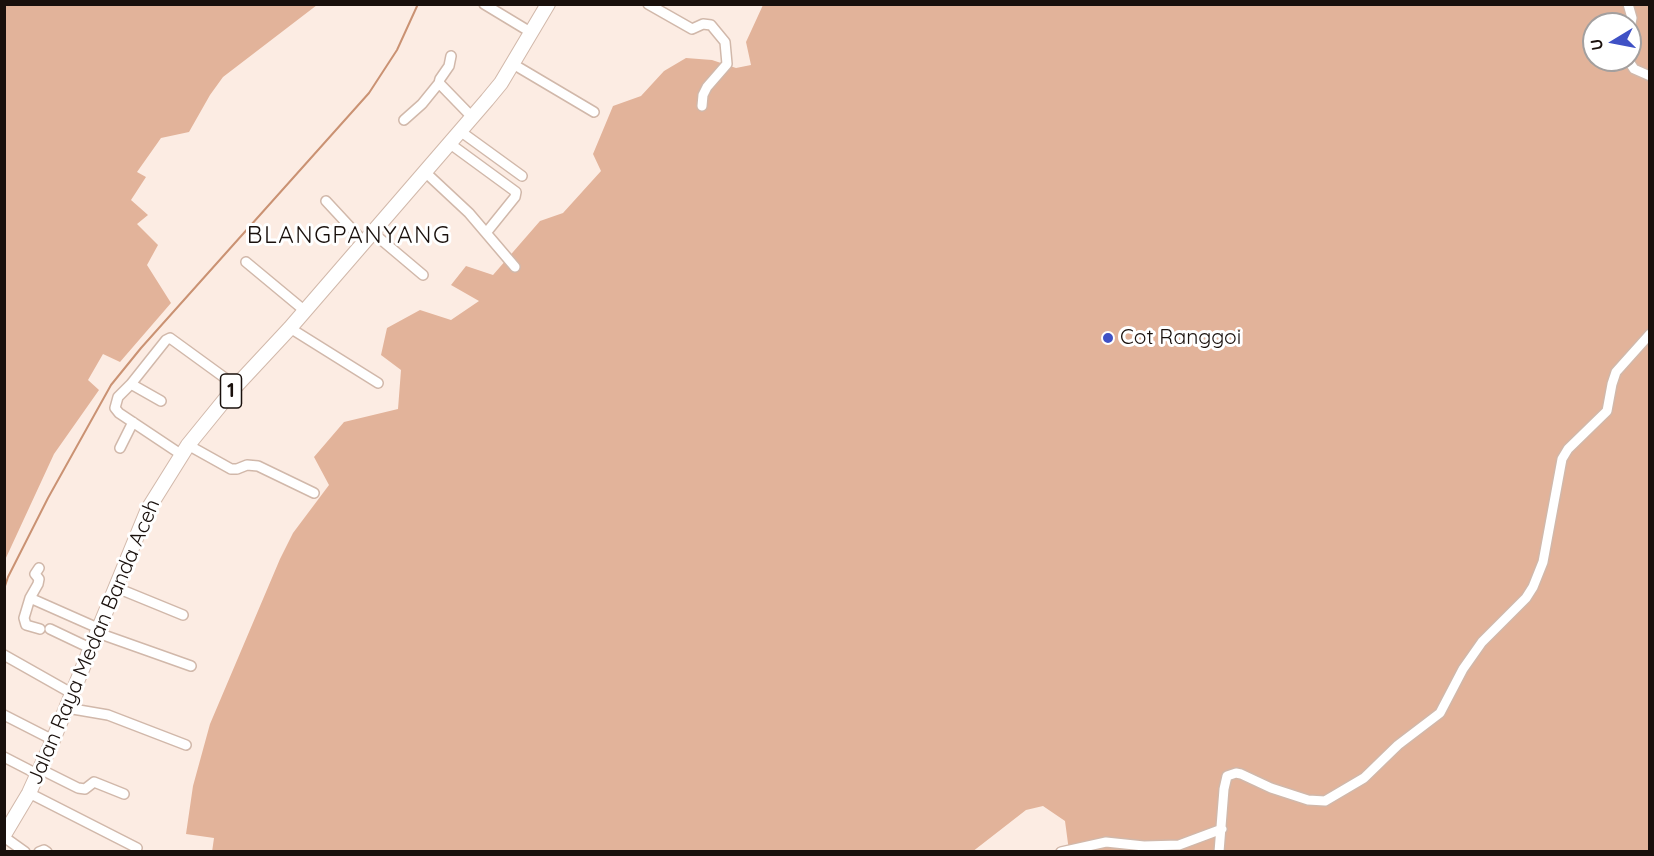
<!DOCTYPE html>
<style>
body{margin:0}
#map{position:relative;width:1654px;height:856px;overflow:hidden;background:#fcece3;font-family:Quicksand,sans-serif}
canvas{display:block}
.frame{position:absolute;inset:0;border:6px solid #19100c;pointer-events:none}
.north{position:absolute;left:1582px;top:12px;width:60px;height:60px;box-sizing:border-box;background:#fff;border:2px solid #a39f9e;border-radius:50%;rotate:260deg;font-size:16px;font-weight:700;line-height:24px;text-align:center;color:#19100c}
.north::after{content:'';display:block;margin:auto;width:21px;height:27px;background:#3f51c5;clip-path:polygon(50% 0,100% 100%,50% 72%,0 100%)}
</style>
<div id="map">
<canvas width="1654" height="856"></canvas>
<div class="frame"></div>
<div class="north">U</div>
</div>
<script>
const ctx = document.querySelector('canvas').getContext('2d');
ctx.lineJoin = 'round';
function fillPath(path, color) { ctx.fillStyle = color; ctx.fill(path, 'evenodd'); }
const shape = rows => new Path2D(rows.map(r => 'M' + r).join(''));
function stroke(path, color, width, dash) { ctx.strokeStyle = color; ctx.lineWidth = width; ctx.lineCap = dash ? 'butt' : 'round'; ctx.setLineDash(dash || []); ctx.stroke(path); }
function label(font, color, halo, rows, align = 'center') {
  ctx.font = font + ' Quicksand,sans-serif'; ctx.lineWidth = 6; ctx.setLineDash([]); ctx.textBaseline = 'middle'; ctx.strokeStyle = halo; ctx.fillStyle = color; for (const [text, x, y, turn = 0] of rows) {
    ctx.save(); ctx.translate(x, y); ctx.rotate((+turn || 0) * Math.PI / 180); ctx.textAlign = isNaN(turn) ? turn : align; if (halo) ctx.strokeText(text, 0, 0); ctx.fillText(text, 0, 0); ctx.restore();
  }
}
fillPath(shape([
 [5,4,317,5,223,77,210,95,189,132,161,138,137,172,146,177,131,200,148,215,137,224,158,245,147,265,171,303,120,362,103,354,88,380,99,390,54,454,5,560],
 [763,5,1649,5,1649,851,1069,851,1065,821,1043,806,1026,810,972,852,212,852,214,838,186,834,193,786,210,724,280,559,293,533,329,485,314,457,344,422,398,409,401,370,381,355,387,328,420,310,451,320,479,301,451,285,466,266,493,275,540,221,563,213,601,171,593,154,613,106,641,96,664,71,686,58,712,60,736,68,751,65,746,42],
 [1594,24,1630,24,1630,60,1594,60]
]), '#e2b39a');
stroke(shape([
 [4,589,8,577,48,498,111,385,141,348,369,93,397,50,418,4]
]), '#ca9273', 2);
const minor = shape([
 [484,4,532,33],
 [648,4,692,29,703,24,711,25,725,42,727,64,707,87,703,95,702,106],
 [1628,4,1632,18,1630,29],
 [451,56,449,66,440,79,439,83,472,117],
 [1628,60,1634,69,1650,76],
 [513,64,594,112],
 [404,120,422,104,439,83],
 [460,131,522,176],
 [449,143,516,192,515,197,486,233],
 [424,171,469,213,515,267],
 [326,201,364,242],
 [372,232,423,275],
 [246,262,305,311],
 [290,328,378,383],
 [131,384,166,340,170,338,236,386],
 [161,401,131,384,118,397,115,408,119,413,182,455],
 [188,445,231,469,237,469,247,465,258,466,314,493],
 [120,448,133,422],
 [39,568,35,574,39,579,38,584,30,598,24,618,26,625,40,629],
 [117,588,183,615],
 [30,598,100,629],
 [50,629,92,649],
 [98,633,191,666],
 [4,655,73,694],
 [67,708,108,715,186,745],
 [4,715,53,740],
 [4,757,37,774],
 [40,769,78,788,85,789,94,782,124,794],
 [29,793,137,848],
 [4,837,25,852],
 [39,852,44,850,47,852],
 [1061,852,1106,842,1144,846,1179,845,1222,829],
 [1219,852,1224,789,1227,776,1236,773,1241,774,1271,788,1308,800,1325,801,1364,778,1398,745,1440,713,1463,669,1482,642,1526,598,1533,587,1543,562,1562,459,1568,449,1607,411,1612,384,1616,372,1650,334]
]);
const highway = shape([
 [4,835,29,793,53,740,148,509,188,445,236,386,290,328,487,100,501,83,548,4]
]);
stroke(minor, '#d1b8aa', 12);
stroke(highway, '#d1b8aa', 16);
stroke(minor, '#fff', 9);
stroke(highway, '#fff', 14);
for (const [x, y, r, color] of [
 [1108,338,6,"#3f51c5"]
]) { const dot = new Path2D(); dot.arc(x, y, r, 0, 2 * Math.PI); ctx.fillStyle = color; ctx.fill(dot); stroke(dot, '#fff', 2); }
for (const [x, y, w] of [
 [231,391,21]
]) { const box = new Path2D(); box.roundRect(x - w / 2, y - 17, w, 34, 4.5); ctx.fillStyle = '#fff'; ctx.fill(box); stroke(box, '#19100c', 1.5); }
label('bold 20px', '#19100c', null, [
 ["1",231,391]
]);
label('21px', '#19100c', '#fff', [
 ["Cot Ranggoi",1120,338]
], 'left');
label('21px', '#19100c', '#fff', [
 ["Jalan Raya Medan Banda Aceh",94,642,-67]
]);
ctx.letterSpacing = '1.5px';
label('24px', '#19100c', '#fff', [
 ["BLANGPANYANG",349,236]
]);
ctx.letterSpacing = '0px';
</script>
